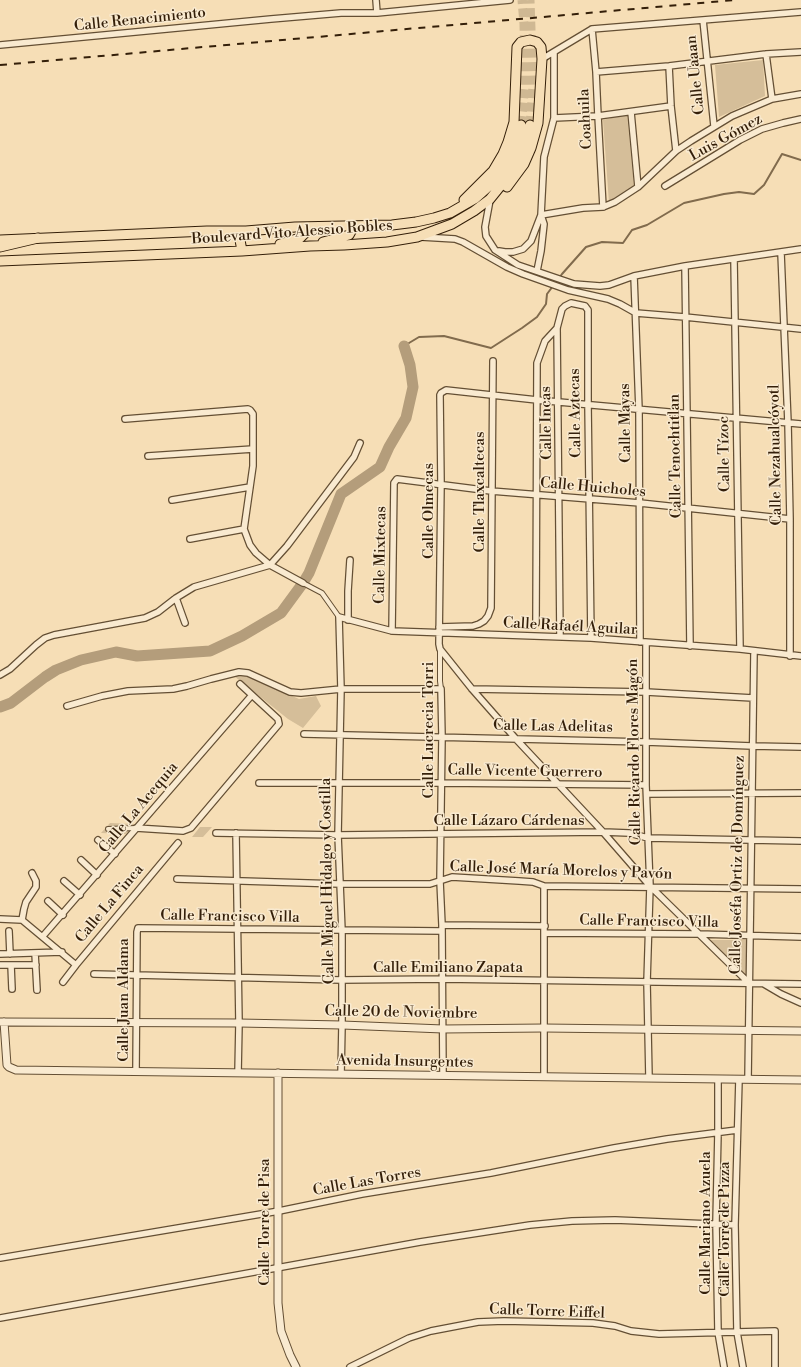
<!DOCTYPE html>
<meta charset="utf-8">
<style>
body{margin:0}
canvas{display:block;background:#f6deb6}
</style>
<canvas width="801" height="1367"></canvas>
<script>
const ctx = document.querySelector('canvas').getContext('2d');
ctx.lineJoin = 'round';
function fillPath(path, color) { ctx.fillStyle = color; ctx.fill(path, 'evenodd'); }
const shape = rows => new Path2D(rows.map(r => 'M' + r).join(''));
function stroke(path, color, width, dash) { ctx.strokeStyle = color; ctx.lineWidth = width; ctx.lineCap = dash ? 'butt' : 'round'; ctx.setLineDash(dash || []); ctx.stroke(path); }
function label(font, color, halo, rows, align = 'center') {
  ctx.font = font + ' "Libre Bodoni",serif'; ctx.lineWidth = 3; ctx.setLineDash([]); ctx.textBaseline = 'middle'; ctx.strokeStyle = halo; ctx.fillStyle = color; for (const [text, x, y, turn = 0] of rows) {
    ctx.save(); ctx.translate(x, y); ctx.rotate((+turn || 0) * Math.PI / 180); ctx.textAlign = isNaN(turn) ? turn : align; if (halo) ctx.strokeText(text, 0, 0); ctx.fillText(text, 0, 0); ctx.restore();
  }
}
fillPath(shape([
 [763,60,765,96,719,117,715,65],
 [627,114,634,187,609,203,603,120],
 [239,673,299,699,316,696,321,706,303,728,288,719,234,676],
 [110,823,134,824,126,834,101,833],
 [200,827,212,827,203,837,192,837],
 [710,940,746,940,746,976]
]), '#d5be99');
stroke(shape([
 [404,346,419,337,444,336,491,348,522,328,537,317,546,304,547,294,562,274,586,247,602,242,623,243,632,230,647,225,684,203,724,194,739,192,754,194,764,185,782,154,801,160]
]), '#816b4d', 2);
stroke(shape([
 [0,707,11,703,45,677,56,670,81,660,116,652,137,656,210,651,242,636,281,613,303,583,309,573,341,494,380,467,389,447,406,418,413,387,410,365,404,346]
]), '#b49d7b', 11);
stroke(shape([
 [521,125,525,85,524,24,522,0],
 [530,125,533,87,530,0]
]), '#cfb893', 9, [9, 4.5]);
const pedestrian = shape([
 [303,583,322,593,339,617],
 [440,650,440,681,441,689],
 [108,829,136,828]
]);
const minor = shape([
 [376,0,377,13],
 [703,20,714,126],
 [592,29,596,72,598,116,603,207],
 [0,45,271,19,341,13,377,13,510,0],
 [766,54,772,99],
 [542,59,592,29,801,12],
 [669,66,671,106,676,151],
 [596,72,669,66,766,54,801,52],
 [631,112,638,187],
 [554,118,598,116,671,106],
 [665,186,740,140,762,129,783,123,801,119],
 [490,200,485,227,486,236,495,250,518,265,574,284,600,286,609,285,634,276,685,266,801,249],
 [541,215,583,208,603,207,615,202,638,187,676,151,691,141,732,116,772,99,801,94],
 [421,237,455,239,463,242,507,267,523,274,568,290,608,299,620,304,636,313,685,317,801,329],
 [499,251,505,252,513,252,523,249,531,241,541,215,544,157,554,118,554,53],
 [781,253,788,423,790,519,790,656],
 [734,259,740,649],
 [685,266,690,646],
 [537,271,541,251,544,224,541,215],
 [634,276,639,410,640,642],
 [125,419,248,409,250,410,253,414,253,466,244,529,250,545,256,553,270,565,303,583],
 [148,456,253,449],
 [172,500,250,487],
 [190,539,244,529],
 [270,565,287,546,354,457,360,443],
 [176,598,185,623],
 [348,620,348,591,350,560],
 [536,623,537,363,545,341,557,328],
 [439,627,473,626,479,624,484,621,488,616,491,608,493,361],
 [392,631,394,483,397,479,491,491,640,503,790,519],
 [560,637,557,328,562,309,565,306,571,303,585,306,588,310,588,405,591,638],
 [646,643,646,785,650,886,647,982,649,1078],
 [0,675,10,669,36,645,45,638,54,635,145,618,158,612,176,598,194,587,270,565],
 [472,689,646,692,753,698],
 [67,706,102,696,128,691,173,689,187,686,211,679,239,672,248,673,290,692,301,693,341,689,441,689,442,737,440,881,442,925,443,1075],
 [304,734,646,742,752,746,801,747],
 [259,783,442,783,646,785],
 [647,794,801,793],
 [136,828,183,831,191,828,279,724,278,719,240,684],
 [216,833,338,835,603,832,629,833,648,838,801,841],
 [236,833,239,1023,238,1073],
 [98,840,115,854],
 [81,860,97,875],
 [177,879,340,884,430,884,452,877,519,881,533,882,544,886,801,889],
 [64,881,80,895],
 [544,886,544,1077],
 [48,901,63,915],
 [0,919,22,920,76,965],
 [22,920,24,909,26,902,36,887,36,881,32,873],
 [442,925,545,926],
 [9,931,10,954],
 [544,933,699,934,801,937],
 [43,936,252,695],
 [35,953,37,990],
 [0,954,62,952],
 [0,965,36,965],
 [11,965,12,989],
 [94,974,341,980,443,979,801,984],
 [63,982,76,965,178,843],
 [749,983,650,886,603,832,516,739,472,689,440,649,439,644,441,484,440,395,441,393,446,390,537,400,801,424],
 [764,984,781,994,801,1003],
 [136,1071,137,932,138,928,442,931],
 [341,1074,342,1025,342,931,338,835,341,689,339,617,392,631,591,638,740,649,801,656],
 [718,1079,718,1132,716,1223,718,1332,724,1367],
 [739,1079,735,1225,737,1332,743,1367],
 [748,1079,754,652],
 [0,1258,279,1211,362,1194,491,1173,614,1148,667,1139,737,1130],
 [0,1318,420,1242,530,1225,572,1221,615,1220,735,1225],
 [350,1367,409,1338,431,1331,478,1322,504,1321,593,1323,615,1326,631,1331,659,1334,775,1331,775,1367]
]);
const tertiary = shape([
 [0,1022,239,1023,342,1025,443,1029,544,1028,801,1031],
 [4,1022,7,1065,9,1067,16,1070,801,1080],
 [278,1073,278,1303,281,1331,290,1355,296,1367]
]);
const primary = shape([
 [464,200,493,171,503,154,508,142,514,122,517,47,521,42,530,40,537,42,541,47,542,59,538,123,531,148,524,164,507,187],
 [0,240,207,231,246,231,295,227,392,225,416,222,434,218,450,213,476,198,495,181,506,165,513,152,518,140,521,125],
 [323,242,349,235,354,226],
 [280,244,300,238,305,233,305,227],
 [242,251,240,240,246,231],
 [0,261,242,251,310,246,344,245,387,242,417,237,452,224,474,211,490,199,507,178,516,163,522,151,530,125]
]);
const trunk = shape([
 [0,247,38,238]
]);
stroke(pedestrian, '#644f34', 6);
stroke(minor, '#644f34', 8);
stroke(tertiary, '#644f34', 9);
stroke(primary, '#341f09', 11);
stroke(trunk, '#341f09', 11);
stroke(pedestrian, '#f9ead0', 4);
stroke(minor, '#f9ead0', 5.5);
stroke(tertiary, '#f9ead0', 7);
stroke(primary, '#f6deb6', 9);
stroke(trunk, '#f6deb6', 9);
stroke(shape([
 [0,65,735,0]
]), '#341f09', 2, [7, 7]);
label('15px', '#341f09', '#f9ead0', [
 ["Calle Renacimiento",140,20,-6],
 ["Calle Uaaan",696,75,-96],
 ["Coahuila",586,119,-93],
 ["Luis Gómez",726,138,-29],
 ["Boulevard Vito Alessio Robles",292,233,-4],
 ["Calle Aztecas",576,413,-91],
 ["Calle Incas",547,423,-91],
 ["Calle Mayas",626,423,-91],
 ["Calle Tízoc",725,454,-91],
 ["Calle Nezahualcóyotl",776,455,-91],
 ["Calle Tenochtitlan",676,456,-91],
 ["Calle Huicholes",593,488,5],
 ["Calle Tlaxcaltecas",480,492,-90],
 ["Calle Olmecas",429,511,-90],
 ["Calle Mixtecas",381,555,-89],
 ["Calle Rafaél Aguilar",570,627,3],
 ["Calle Las Adelitas",553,727,1],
 ["Calle Lucrecia Torri",429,730,-90],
 ["Calle Ricardo Flores Magón",635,752,-91],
 ["Calle Vicente Guerrero",525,772,1],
 ["Calle La Acequia",139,808,-50],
 ["Calle Lázaro Cárdenas",509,821],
 ["Calle Joséfa Ortiz de Domínguez",738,865,-89],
 ["Calle José María Morelos y Pavón",561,871,2],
 ["Calle Miguel Hidalgo y Costilla",328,881,-91],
 ["Calle La Finca",110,904,-50],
 ["Calle Francisco Villa",230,917,1],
 ["Calle Francisco Villa",649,922,1],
 ["Calle Emiliano Zapata",448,968],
 ["Calle Juan Aldama",124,1000,-90],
 ["Calle 20 de Noviembre",401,1013,1],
 ["Avenida Insurgentes",405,1062,1],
 ["Calle Las Torres",367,1182,-10],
 ["Calle Torre de Pisa",265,1222,-90],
 ["Calle Mariano Azuela",706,1223,-90],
 ["Calle Torre de Pizza",725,1229,-90],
 ["Calle Torre Eiffel",547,1312,2]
]);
</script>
